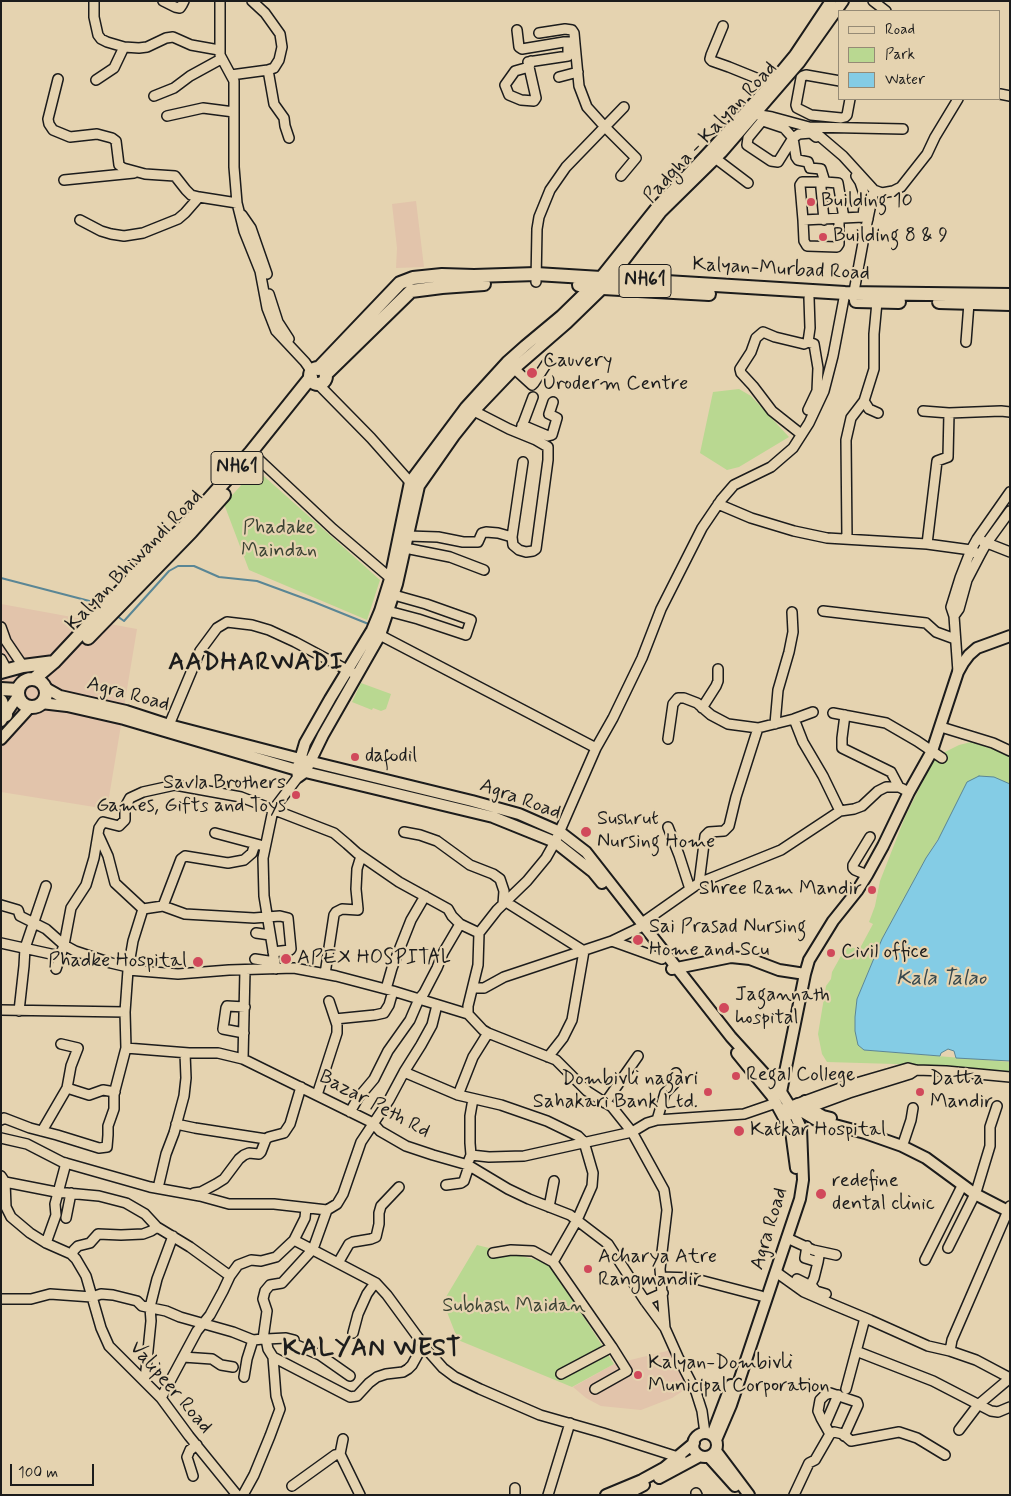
<!DOCTYPE html>
<style>
body{margin:0}
#map{position:relative;width:1011px;height:1496px;overflow:hidden;background:#e5d3b0;font-family:Mynerve,sans-serif}
canvas{display:block}
.frame{position:absolute;inset:0;border:2px solid #1c1c1c;pointer-events:none}
.legend{position:absolute;left:838px;top:10px;width:162px;height:90px;box-sizing:border-box;background:#e5d3b0;border:1px solid #958a75;margin:0;padding:6px 9px;list-style:none;font-size:15px;color:#1c1c1c}
.legend li{display:flex;align-items:center;gap:10px;height:25px}
.legend b{width:25px;border:1px solid #958a75}
.scale{position:absolute;left:10px;top:1464px;width:84px;height:22px;box-sizing:border-box;border:2px solid #1c1c1c;border-top:0;padding-left:6px;font-size:15px;line-height:18px;white-space:nowrap;color:#1c1c1c;-webkit-text-stroke:4px #e5d3b0;paint-order:stroke}
</style>
<div id="map">
<canvas width="1011" height="1496"></canvas>
<div class="frame"></div>
<ul class="legend">
<li><b style="height:6px;background:#e5d3b0"></b>Road</li>
<li><b style="height:14px;background:#b9d891"></b>Park</li>
<li><b style="height:14px;background:#84cce5"></b>Water</li>
</ul>
<div class="scale">100 m</div>
</div>
<script>
const ctx = document.querySelector('canvas').getContext('2d');
ctx.lineJoin = 'round';
function fillPath(path, color) { ctx.fillStyle = color; ctx.fill(path, 'evenodd'); }
const shape = rows => new Path2D(rows.map(r => 'M' + r).join(''));
function stroke(path, color, width, dash) { ctx.strokeStyle = color; ctx.lineWidth = width; ctx.lineCap = dash ? 'butt' : 'round'; ctx.setLineDash(dash || []); ctx.stroke(path); }
function label(font, color, halo, rows, align = 'center') {
  ctx.font = font + ' Mynerve,sans-serif'; ctx.lineWidth = 4.5; ctx.setLineDash([]); ctx.textBaseline = 'middle'; ctx.strokeStyle = halo; ctx.fillStyle = color; for (const [text, x, y, turn = 0] of rows) {
    ctx.save(); ctx.translate(x, y); ctx.rotate((+turn || 0) * Math.PI / 180); ctx.textAlign = isNaN(turn) ? turn : align; if (halo) ctx.strokeText(text, 0, 0); ctx.fillText(text, 0, 0); ctx.restore();
  }
}
fillPath(shape([
 [416,201,424,267,396,268,397,248,392,204],
 [1,604,137,629,107,809,1,792],
 [671,1350,689,1387,672,1398,641,1410,601,1406,586,1398,573,1387,614,1364]
]), '#e2c4ab');
fillPath(shape([
 [739,389,751,396,789,437,739,467,727,470,700,453,713,392],
 [256,469,380,580,367,620,249,570,224,504],
 [361,683,391,694,386,709,381,711,373,708,372,710,352,702],
 [971,742,1010,755,1010,784,938,839,926,858,882,939,857,999,855,1026,858,1045,864,1050,1010,1062,1010,1072,895,1064,827,1062,822,1054,818,1034,826,986,831,979,832,972,847,945,859,950,873,924,869,922,875,906,880,881,905,817,933,761,943,753,959,745],
 [477,1245,549,1263,614,1364,572,1387,458,1340,443,1302]
]), '#b9d891');
const water = shape([
 [979,776,994,777,1010,784,1010,1061,956,1058,954,1051,948,1049,941,1053,940,1056,864,1050,858,1045,855,1031,855,1017,857,999,882,939,926,858,938,840,967,782,979,776]
]);
fillPath(water, '#84cce5');
stroke(water, '#5a8695', 1);
stroke(shape([
 [1,578,101,604],
 [117,616,124,621,169,571,178,566,194,566,219,577,257,581,314,602,371,625]
]), '#5a8695', 2);
const minor = shape([
 [94,1,94,17,98,35,101,39,107,42,124,47,139,48,147,47,166,38,173,37,191,45,219,50],
 [163,1,175,7,180,8,182,5,184,1],
 [220,1,220,55,234,81,234,167,237,203,244,231,260,271,267,308,276,331,305,362,312,372],
 [873,1,886,11],
 [723,26,711,55,710,59,712,61,729,67,771,84],
 [517,30,519,47,522,49,564,42,571,42,575,44,579,86,587,107,605,127,636,158,621,176],
 [539,33,565,29,572,30,574,33,575,44],
 [528,62,568,56,568,42],
 [529,67,515,71,505,85,509,95,521,100,534,101,536,98,529,67,531,61],
 [268,70,274,104,284,118,285,126,289,138],
 [231,75,268,70,274,68,279,60,282,47,280,34,265,13,252,1],
 [559,77,578,72],
 [58,79,48,119,49,124,53,130,70,137,97,134,112,138,116,141,119,165,123,168,145,174,175,176,186,190,191,195,199,197,237,203],
 [96,80,114,68,124,47],
 [840,81,806,75,803,76,801,78,796,105,797,108,811,115,841,118,845,117,847,115,850,99],
 [1000,94,1010,96],
 [154,96,174,88,190,76,221,59],
 [748,113,772,117,809,127,843,156,874,190,865,232,853,297],
 [167,116,203,108,234,112],
 [762,121,748,138,747,145,771,161,778,162,793,138,784,128,766,122],
 [809,127,903,129],
 [816,137,811,133,799,134,793,138,796,157,798,160,808,162,810,168,821,169,825,182],
 [711,155,748,183],
 [856,176,860,182,865,197,863,217],
 [64,180,134,173],
 [821,182,802,182,800,185,803,220,863,217,868,219],
 [874,190,882,193,893,191,901,187,927,154,935,137,958,99],
 [242,215,251,228,267,274],
 [80,220,101,231,111,234,124,236,143,233,178,219,185,213,199,197],
 [803,220,804,241,807,246,837,247,839,244,839,219],
 [824,220,821,188,821,182,825,182,838,183,844,218],
 [536,282,537,229,539,217,550,190,566,167,624,107],
 [269,294,278,322,289,339],
 [877,302,874,334,874,369,864,401,869,409,878,413],
 [808,342,814,344,818,368,817,391,808,410],
 [966,342,969,303],
 [509,364,532,385,534,383,547,363],
 [318,384,371,438,410,482,415,484],
 [470,409,509,429,536,440,548,447,548,460,536,549,533,551,526,552,519,550,513,545,512,537],
 [923,411,949,413,1001,411,1010,412],
 [522,425,548,436,552,435,557,418,549,414,553,402],
 [521,429,533,397],
 [801,434,772,411,753,386,741,373,740,369,751,352,756,338,763,332,775,337,804,344,808,342,810,328,809,298],
 [251,452,333,529,395,582],
 [718,504,751,518,794,531,827,538,927,544,971,550,980,555],
 [408,536,438,537,463,542,478,542,482,533,486,532,498,533,512,537,523,462],
 [847,539,846,440,851,418,864,401],
 [982,541,1010,552],
 [927,544,937,461,948,457,949,413],
 [400,547,450,557,484,570],
 [388,611,418,619,466,635,471,620,426,604,394,595],
 [823,611,926,623,936,632,955,639],
 [954,616,959,609,967,580,980,555,986,544,1010,511],
 [1,627,6,641,23,666],
 [374,632,596,748],
 [1,659,7,670],
 [958,672,954,616,951,607,960,578,971,550,977,539,1010,492],
 [702,708,716,686,718,681,718,669],
 [833,713,886,723,917,741,942,758],
 [845,715,842,738,842,748,891,772,899,787],
 [794,719,803,742,823,776,840,811],
 [775,724,778,690,789,652,793,632,792,612],
 [169,725,200,651,217,628,227,622,252,625,269,630,295,642,353,673],
 [941,727,993,743,1010,751],
 [668,739,673,704,678,698,684,698,697,703,711,715,728,724,758,728,794,719,813,712],
 [668,827,679,855,690,889],
 [404,832,420,835,437,841,470,865,493,874,500,879,504,891,503,904],
 [215,833,260,845],
 [98,834,108,856,115,883,143,909],
 [867,875,855,870,853,868,853,865,870,837],
 [699,883,705,836,709,832,724,831,729,826,736,797,758,728],
 [506,902,584,951,572,1020,563,1038,548,1057],
 [1,905,18,910,20,916,46,929,64,945,75,951,111,963,128,967],
 [163,906,181,859,185,856,228,863,244,860,252,853,255,844],
 [143,909,163,906,185,914,254,918,280,916,288,918,291,949,290,950,273,952],
 [358,909,356,889,357,869,361,856],
 [642,923,699,883,781,850,840,811,854,809,862,806,878,791,886,787,899,787,909,792],
 [256,933,270,935],
 [479,933,497,910,527,881,546,858,555,842,596,748,613,718,642,658,661,609,702,528,721,500,734,485,771,467,793,448,809,423,824,391,833,356,845,293],
 [612,941,662,959],
 [1,943,60,956],
 [255,959,275,962],
 [56,969,64,945,71,908,86,885,94,858,99,828,103,822,119,826,125,820,125,807,130,798,143,792,175,785,241,797,334,833,347,844,357,853,399,882,448,909,452,916,460,924,479,933],
 [276,969,264,896,263,858,273,810,298,777],
 [128,970,178,974,229,970,294,968,336,976,393,991,468,1014,483,1030,488,1033,556,1060,587,1091,612,1107,632,1132,664,1190,667,1210,660,1269,665,1328],
 [325,974,334,915,336,912,342,909,358,910],
 [473,988,484,988,504,977,612,941,639,928],
 [386,989,392,968,411,920,425,896],
 [1,1010,125,1012],
 [19,1011,24,966,25,948,46,886],
 [468,1014,468,1006,478,965,479,933],
 [335,1019,375,1015,384,1013,389,1005,393,991],
 [244,1033,223,1029,226,1008,227,1006,245,1007],
 [61,1044,78,1048,71,1066,67,1088,89,1095,103,1090,115,1092],
 [126,1048,189,1053,218,1053,243,1059,373,1123,380,1131,406,1146,433,1155,468,1165,508,1189,529,1199,570,1215,608,1244,645,1301,665,1328,678,1357,696,1392,702,1411,705,1433],
 [243,1059,245,970],
 [404,1072,458,1095,501,1105,547,1121,578,1136,584,1142,593,1173,592,1186,577,1220,553,1262,612,1347,561,1374],
 [317,1095,337,1033,337,1025,329,1001],
 [458,1095,473,1057,488,1033],
 [605,1103,638,1056],
 [780,1110,846,1086,908,1068,916,1070,946,1071,1010,1077],
 [350,1112,358,1098,374,1079,388,1051,410,1020,419,999,424,993,437,968,443,953,460,924],
 [784,1117,849,1093,910,1074,916,1070],
 [1,1120,4,1118,30,1128,57,1135,99,1148,107,1147,108,1135,108,1126,114,1109,114,1094,126,1048,125,1012,128,970,133,941,143,909],
 [657,1120,665,1093,674,1084,676,1073],
 [176,1124,195,1128,266,1139],
 [42,1131,67,1088],
 [1,1138,27,1144,62,1162,150,1187,200,1196,229,1204,274,1204,327,1210,337,1204,343,1194,361,1142,389,1100,404,1072,421,1045,432,1025,437,1005],
 [904,1141,911,1120,913,1108],
 [471,1155,489,1157,524,1156,632,1132,647,1123,657,1120,744,1114,776,1103],
 [469,1160,471,1155,470,1143,470,1116,473,1099],
 [1,1176,5,1182,6,1207,11,1217,30,1233,46,1243,71,1254,76,1259,86,1276,101,1328,109,1346,161,1398,189,1436,237,1495],
 [5,1182,56,1192,99,1196,126,1203,145,1214,157,1227,190,1247,230,1276],
 [446,1185,461,1183,464,1181,469,1166],
 [158,1188,166,1154,174,1133,184,1096,186,1078,185,1053],
 [977,1189,990,1146,990,1127,997,1106],
 [194,1193,201,1192,216,1184,224,1179,239,1159,244,1155,249,1153,259,1154,261,1152,266,1139,269,1137,284,1133,290,1124,301,1087],
 [549,1207,554,1181],
 [66,1218,71,1193],
 [787,1238,813,1250,836,1255],
 [294,1240,376,1283,387,1295,428,1351,443,1368,455,1377,480,1389,540,1415,603,1433,681,1458],
 [46,1243,56,1215,55,1204,66,1163],
 [807,1246,805,1258,818,1262,819,1256],
 [948,1248,975,1194],
 [493,1253,511,1250,533,1251,553,1262],
 [72,1255,74,1250,78,1246,90,1243,98,1234,121,1235,143,1234,151,1231,157,1227],
 [925,1260,962,1186],
 [338,1263,349,1244,353,1242,371,1239,376,1237,379,1224,379,1213,381,1206,399,1187],
 [776,1272,804,1292,834,1305,870,1320,928,1346,950,1351,976,1360,1010,1378,978,1405,959,1430],
 [661,1277,692,1278,761,1296],
 [797,1279,809,1285,811,1284,814,1278,818,1262],
 [811,1285,816,1291,826,1294],
 [1,1299,31,1299,50,1294,92,1297,101,1294,113,1295,137,1301,142,1306,166,1311,180,1317,233,1332,253,1340,263,1339],
 [645,1301,663,1293],
 [353,1333,358,1314,367,1294,372,1287,376,1283],
 [263,1339,267,1311,263,1299,265,1291,270,1285,282,1283,313,1249,327,1210],
 [266,1339,286,1338,294,1340,294,1344,320,1355,350,1376],
 [856,1351,933,1381,991,1411,998,1412,1010,1407],
 [950,1351,952,1340,1010,1206],
 [183,1357,212,1359,221,1365,233,1367],
 [273,1357,350,1397,357,1396,369,1383,377,1377,386,1374,403,1372,408,1369,412,1365,423,1345],
 [244,1377,247,1359,253,1340],
 [145,1380,151,1321,150,1307,157,1279,173,1236],
 [595,1389,627,1371,612,1347],
 [846,1389,865,1318],
 [161,1398,197,1331,210,1315,223,1291,230,1276,238,1265,251,1260,261,1261,276,1257,294,1240,305,1218,306,1208],
 [825,1425,838,1395],
 [830,1434,821,1418,818,1411,820,1400,825,1395,830,1393,857,1402,858,1405,844,1436],
 [343,1439,340,1454,360,1495],
 [193,1476,187,1457,190,1450,197,1445],
 [292,1486,335,1455,340,1454],
 [515,1488,515,1495],
 [696,1493,697,1495],
 [243,1495,254,1475,270,1436,280,1409,276,1396,273,1357,268,1349,266,1339,263,1339],
 [548,1495,570,1423],
 [794,1495,809,1463,815,1460,830,1434,834,1432,843,1434,851,1441,899,1432,917,1438,945,1455]
]);
const major = shape([
 [831,1,795,55,771,84,708,153,656,208,600,278,561,316,525,346,507,362,466,407,410,482,390,579,380,611,372,630,330,699,305,743,297,770,298,777,305,772,323,735,380,635,397,584,419,486,454,436,474,411,514,369,567,323,603,288,661,212,722,152,799,63,843,1],
 [44,687,60,696,126,711,169,725,300,759,472,801,519,814,560,832,586,852,731,1037,781,1092,794,1113,801,1128,803,1180,800,1199,731,1405,716,1440],
 [41,703,67,706,124,719,297,770,493,817,555,842,593,872,602,883],
 [1,721,18,696],
 [1,739,31,706],
 [672,969,731,957,750,959,779,970,805,974],
 [737,1053,772,1096,791,1131,796,1168],
 [781,1092,805,974,809,960,833,921,857,891,867,875,883,846,909,792,932,751,958,672,963,663,969,655,977,648,1010,636],
 [805,1101,809,1108,823,1116,831,1118],
 [798,1104,801,1111,816,1120,865,1133,902,1146,926,1158,975,1194,1010,1212],
 '693 1445a12 12 0 1 1 24 0a12 12 0 1 1-24 0Z',
 [712,1435,731,1385],
 [716,1451,749,1495],
 [709,1457,735,1486],
 [659,1478,700,1456],
 [606,1495,642,1480,664,1468,694,1443],
 [625,1495,644,1485]
]);
const highway = shape([
 [579,285,603,288,709,294],
 [856,301,899,302],
 [939,302,1010,304],
 '310 376a8 8 0 1 1 16 0a8 8 0 1 1-16 0Z',
 [318,369,400,283,413,278,442,275,474,276,536,274,845,293,1010,295],
 [326,374,411,291,442,287,484,284],
 [88,638,191,532,224,495],
 [1,672,23,666,54,662],
 [34,679,54,662,157,552,184,527,251,452,311,377],
 '18 693a14 14 0 1 1 28 0a14 14 0 1 1-28 0Z',
 [1,689,18,690],
 [1,701,6,715]
]);
stroke(minor, '#1c1c1c', 12);
stroke(major, '#1c1c1c', 14);
stroke(highway, '#1c1c1c', 16);
stroke(minor, '#e5d3b0', 9);
stroke(major, '#e5d3b0', 10);
stroke(highway, '#e5d3b0', 12);
for (const [x, y, r, color] of [
 [811,202,5,"#d1495b"],
 [823,237,5,"#d1495b"],
 [532,373,6,"#d1495b"],
 [355,757,5,"#d1495b"],
 [296,795,5,"#d1495b"],
 [586,832,6,"#d1495b"],
 [872,890,5,"#d1495b"],
 [638,940,6,"#d1495b"],
 [831,953,5,"#d1495b"],
 [286,959,6,"#d1495b"],
 [198,962,6,"#d1495b"],
 [724,1008,6,"#d1495b"],
 [736,1076,5,"#d1495b"],
 [708,1092,5,"#d1495b"],
 [920,1092,5,"#d1495b"],
 [739,1131,6,"#d1495b"],
 [821,1194,6,"#d1495b"],
 [588,1269,5,"#d1495b"],
 [638,1375,5,"#d1495b"]
]) { const dot = new Path2D(); dot.arc(x, y, r, 0, 2 * Math.PI); ctx.fillStyle = color; ctx.fill(dot); stroke(dot, '#e5d3b0', 2); }
for (const [x, y, w] of [
 [645,281,52],
 [237,468,52]
]) { const box = new Path2D(); box.roundRect(x - w / 2, y - 16.5, w, 33, 4); ctx.fillStyle = '#e5d3b0'; ctx.fill(box); stroke(box, '#1c1c1c', 1); }
label('bold 19px', '#1c1c1c', null, [
 ["NH61",645,281],
 ["NH61",237,468]
]);
label('20px', '#1c1c1c', '#e5d3b0', [
 ["Padgha - Kalyan Road",711,133,-47],
 ["Kalyan-Murbad Road",781,270,3],
 ["Kalyan Bhiwandi Road",135,561,-46],
 ["Agra Road",128,695,15],
 ["Agra Road",520,800,20],
 ["Bazar Peth Rd",374,1105,28],
 ["Agra Road",770,1229,-73],
 ["Valipeer Road",170,1388,49]
]);
label('20px', '#1c1c1c', '#e5d3b0', [
 ["Building 10",821,202],
 ["Building 8 & 9",833,237],
 ["Cauvery",543,362],
 ["Uroderm Centre",543,385],
 ["dafodil",365,757],
 ["Savla Brothers",286,784,"right"],
 ["Games, Gifts and Toys",286,807,"right"],
 ["Sushrut",597,820],
 ["Nursing Home",597,843],
 ["Shree Ram Mandir",862,890,"right"],
 ["Sai Prasad Nursing",649,928],
 ["Home and Scu",649,951],
 ["Civil office",841,953],
 ["APEX HOSPITAL",297,959],
 ["Phadke Hospital",187,962,"right"],
 ["Jagannath",735,996],
 ["hospital",735,1019],
 ["Regal College",746,1076],
 ["Dombivli nagari",698,1080,"right"],
 ["Sahakari Bank Ltd.",698,1103,"right"],
 ["Datta",930,1080],
 ["Mandir",930,1103],
 ["Katkar Hospital",750,1131],
 ["redefine",832,1182],
 ["dental clinic",832,1205],
 ["Acharya Atre",598,1258],
 ["Rangmandir",598,1281],
 ["Kalyan-Dombivli",648,1364],
 ["Municipal Corporation",648,1387]
], 'left');
label('20px', '#3b4233', '#e5d3b0', [
 ["Phadake",279,529],
 ["Maindan",279,552],
 ["Subhash Maidan",514,1307]
]);
label('italic 21px', '#36484e', '#e5d3b0', [
 ["Kala Talao",941,980]
]);
ctx.letterSpacing = '1px';
label('bold 25px', '#1c1c1c', '#e5d3b0', [
 ["AADHARWADI",256,664],
 ["KALYAN WEST",372,1350]
]);
ctx.letterSpacing = '0px';
</script>
